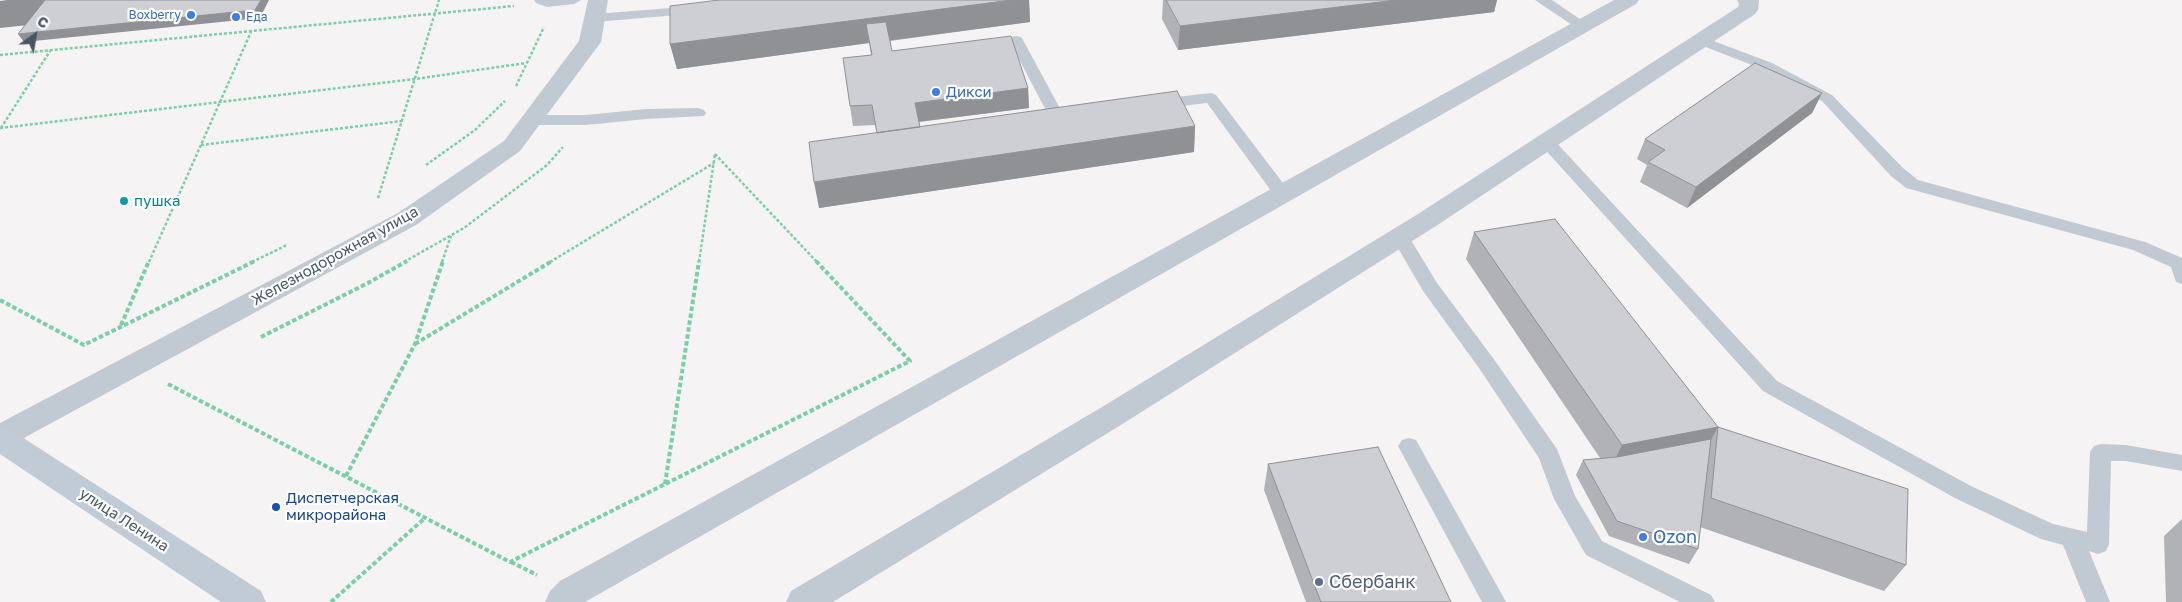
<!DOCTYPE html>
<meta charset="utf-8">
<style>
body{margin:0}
#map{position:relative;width:2182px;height:602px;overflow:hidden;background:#f5f3f3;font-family:"Golos Text",sans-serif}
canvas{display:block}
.north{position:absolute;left:10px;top:10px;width:50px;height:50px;-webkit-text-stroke:4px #fff;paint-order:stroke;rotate:32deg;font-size:14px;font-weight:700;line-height:20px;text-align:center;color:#4a5661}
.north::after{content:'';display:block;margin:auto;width:18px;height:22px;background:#4a5661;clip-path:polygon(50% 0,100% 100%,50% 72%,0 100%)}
</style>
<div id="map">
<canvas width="2182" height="602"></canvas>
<div class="north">С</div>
</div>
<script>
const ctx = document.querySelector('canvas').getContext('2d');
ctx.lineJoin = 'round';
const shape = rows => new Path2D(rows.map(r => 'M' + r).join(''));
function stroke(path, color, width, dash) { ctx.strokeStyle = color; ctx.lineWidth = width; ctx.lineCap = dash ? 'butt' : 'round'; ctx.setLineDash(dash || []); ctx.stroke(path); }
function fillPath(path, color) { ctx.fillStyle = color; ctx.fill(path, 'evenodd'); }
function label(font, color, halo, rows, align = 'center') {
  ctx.font = font + ' "Golos Text",sans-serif'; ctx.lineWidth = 4.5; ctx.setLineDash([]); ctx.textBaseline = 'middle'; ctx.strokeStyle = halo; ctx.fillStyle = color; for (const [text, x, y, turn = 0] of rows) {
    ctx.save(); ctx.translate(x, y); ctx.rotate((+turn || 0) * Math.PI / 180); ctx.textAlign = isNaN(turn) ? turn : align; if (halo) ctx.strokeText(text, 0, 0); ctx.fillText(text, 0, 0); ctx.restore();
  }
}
stroke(shape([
 [0,55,514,6],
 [516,86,544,27],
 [0,128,415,79,526,63],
 [1,128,50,51],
 [201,145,402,121],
 [715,154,817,262],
 [426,165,475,130,505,101],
 [378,198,439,0],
 [149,262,251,32],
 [252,262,287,245],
 [404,262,464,228,547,165,563,147],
 [442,262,451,236],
 [550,262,714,163],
 [699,262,715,154]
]), '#7ad0a6', 2.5, [3, 2]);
stroke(shape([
 [0,300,84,345,255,261],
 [121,325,149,261],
 [261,337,368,283,407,261],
 [415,344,552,261],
 [168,384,510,562,910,361,816,261],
 [346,476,415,344,443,261],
 [665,484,699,261],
 [511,562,537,575],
 [331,602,425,518]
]), '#7ad0a6', 4, [4.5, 2.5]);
fillPath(shape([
 [534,0,581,0,574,4,547,7,536,3,534,0],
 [1535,0,1552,0,1590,26,1588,29,1578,29,1535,0],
 [696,6,701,7,703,10,701,13,595,22,588,18,595,14,696,6],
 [1016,36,1021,37,1023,40,1062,112,1080,112,1082,115,1080,118,1057,122,1051,120,1009,40,1011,37,1016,36],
 [1703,37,1772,63,1832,95,1903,168,1918,180,2145,242,2182,258,2182,284,2176,282,2171,267,2133,250,1906,188,1891,176,1822,101,1762,69,1698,44,1696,41,1698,38,1703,37],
 [1211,93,1216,95,1289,191,1292,195,1289,199,1283,200,1277,199,1207,103,1158,109,1152,107,1150,104,1152,101,1158,99,1211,93],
 [698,108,704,110,706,113,704,116,646,119,586,125,532,125,526,123,524,120,526,117,532,115,586,115,646,109,698,108],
 [1547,137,1553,139,1777,381,1971,486,2053,524,2087,532,2090,452,2094,446,2101,444,2126,445,2182,455,2182,471,2126,461,2111,461,2109,544,2106,551,2098,554,2089,551,2110,602,2086,602,2063,545,2041,539,1955,498,1763,391,1541,145,1539,142,1541,139,1547,137],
 [1400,230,1406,232,1437,283,1493,358,1557,449,1575,496,1602,541,1711,595,1715,602,1680,602,1586,555,1554,499,1539,458,1479,368,1423,291,1391,236,1394,232,1400,230],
 [1409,438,1416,440,1506,602,1482,602,1398,446,1402,440,1409,438]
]), '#c1cad2');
fillPath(shape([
 [1614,0,1639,0,1636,4,585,602,545,602,550,591,560,581,1614,0],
 [1737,0,1759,0,1758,10,1755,14,1436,226,1124,423,833,602,786,602,791,591,1102,407,1418,214,1738,7,1739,4,1737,0]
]), '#c1cad2');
fillPath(shape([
 [588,0,608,0,601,42,520,151,416,225,11,445,0,449,0,423,398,213,504,141,579,41,588,0]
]), '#c1cad2');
fillPath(shape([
 [0,426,11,430,261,591,266,602,221,602,0,454,0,426]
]), '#c1cbd6');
fillPath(shape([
 [719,0,1029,0,1030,22,890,41,892,51,1028,88,1029,108,919,122,920,127,1195,126,1194,152,819,208,877,133,875,125,853,126,850,106,871,55,869,43,677,69,670,44],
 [1163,0,1497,0,1494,12,1178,50,1162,19],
 [1822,93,1812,113,1687,208,1640,182,1647,165,1637,159,1645,139],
 [1474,232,1718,427,1906,565,1884,591,1700,527,1698,549,1689,564,1609,536,1576,475,1583,460,1600,458,1466,259],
 [1268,464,1451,602,1306,602,1264,490],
 [2182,519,2182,602,2166,602,2164,536]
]), '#b0b2b7');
fillPath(shape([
 [7,0,107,0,38,24,0,28,0,1],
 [261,0,269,0,260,18,24,42,18,34],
 [1012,0,1029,0,1030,22,870,43,866,25,869,43,677,69,670,44],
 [1397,0,1497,0,1494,12,1178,50,1180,26],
 [1028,88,1029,108,917,122,915,103],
 [1822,93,1812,113,1687,208,1696,187],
 [1195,126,1194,152,819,208,814,182],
 [1718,427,1703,454,1609,472,1622,445]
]), '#909195');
const building = shape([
 [45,0,261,0,255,10,18,34,45,0],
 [719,0,1012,0,670,44,670,6,719,0],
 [1166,0,1397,0,1180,26,1166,0],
 [886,22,892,51,1011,36,1028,88,915,103,920,127,877,133,872,105,850,106,843,58,872,55,866,24,886,22],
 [1755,63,1822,93,1696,187,1648,162,1665,150,1645,139,1755,63],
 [1177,91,1195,126,814,182,809,142,1177,91],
 [1555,219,1718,427,1622,445,1474,232,1555,219],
 [1718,427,1908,489,1906,565,1711,498,1718,427],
 [1711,439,1698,549,1617,521,1583,460,1617,457,1711,439],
 [1378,447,1451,602,1321,602,1268,464,1378,447]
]);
fillPath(building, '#cdcfd5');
stroke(building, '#909195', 1);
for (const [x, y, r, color] of [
 [191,15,5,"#3f7fe0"],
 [236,17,5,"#3f7fe0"],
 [936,92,5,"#3f7fe0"],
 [124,201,5,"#0f9aa8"],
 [276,507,5,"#1a4fb4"],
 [1643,537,5,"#3f7fe0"],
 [1319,582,5,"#5c6f8a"]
]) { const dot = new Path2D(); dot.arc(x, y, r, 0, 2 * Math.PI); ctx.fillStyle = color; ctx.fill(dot); stroke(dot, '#fff', 2); }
label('12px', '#366cbe', '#fff', [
 ["Boxberry",181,15],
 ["Еда",246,17,"left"]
], 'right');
label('15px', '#366cbe', '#fff', [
 ["Дикси",946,92]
], 'left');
label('15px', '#0d838f', '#fff', [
 ["пушка",134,201]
], 'left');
label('15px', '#4a5661', '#fff', [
 ["Железнодорожная улица",335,256,-29],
 ["улица Ленина",124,520,33]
]);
label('15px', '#164399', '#fff', [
 ["Диспетчерская",286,498],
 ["микрорайона",286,515]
], 'left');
label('18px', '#366cbe', '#fff', [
 ["Ozon",1653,537]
], 'left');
label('18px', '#4e5e75', '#fff', [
 ["Сбербанк",1329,582]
], 'left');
</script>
